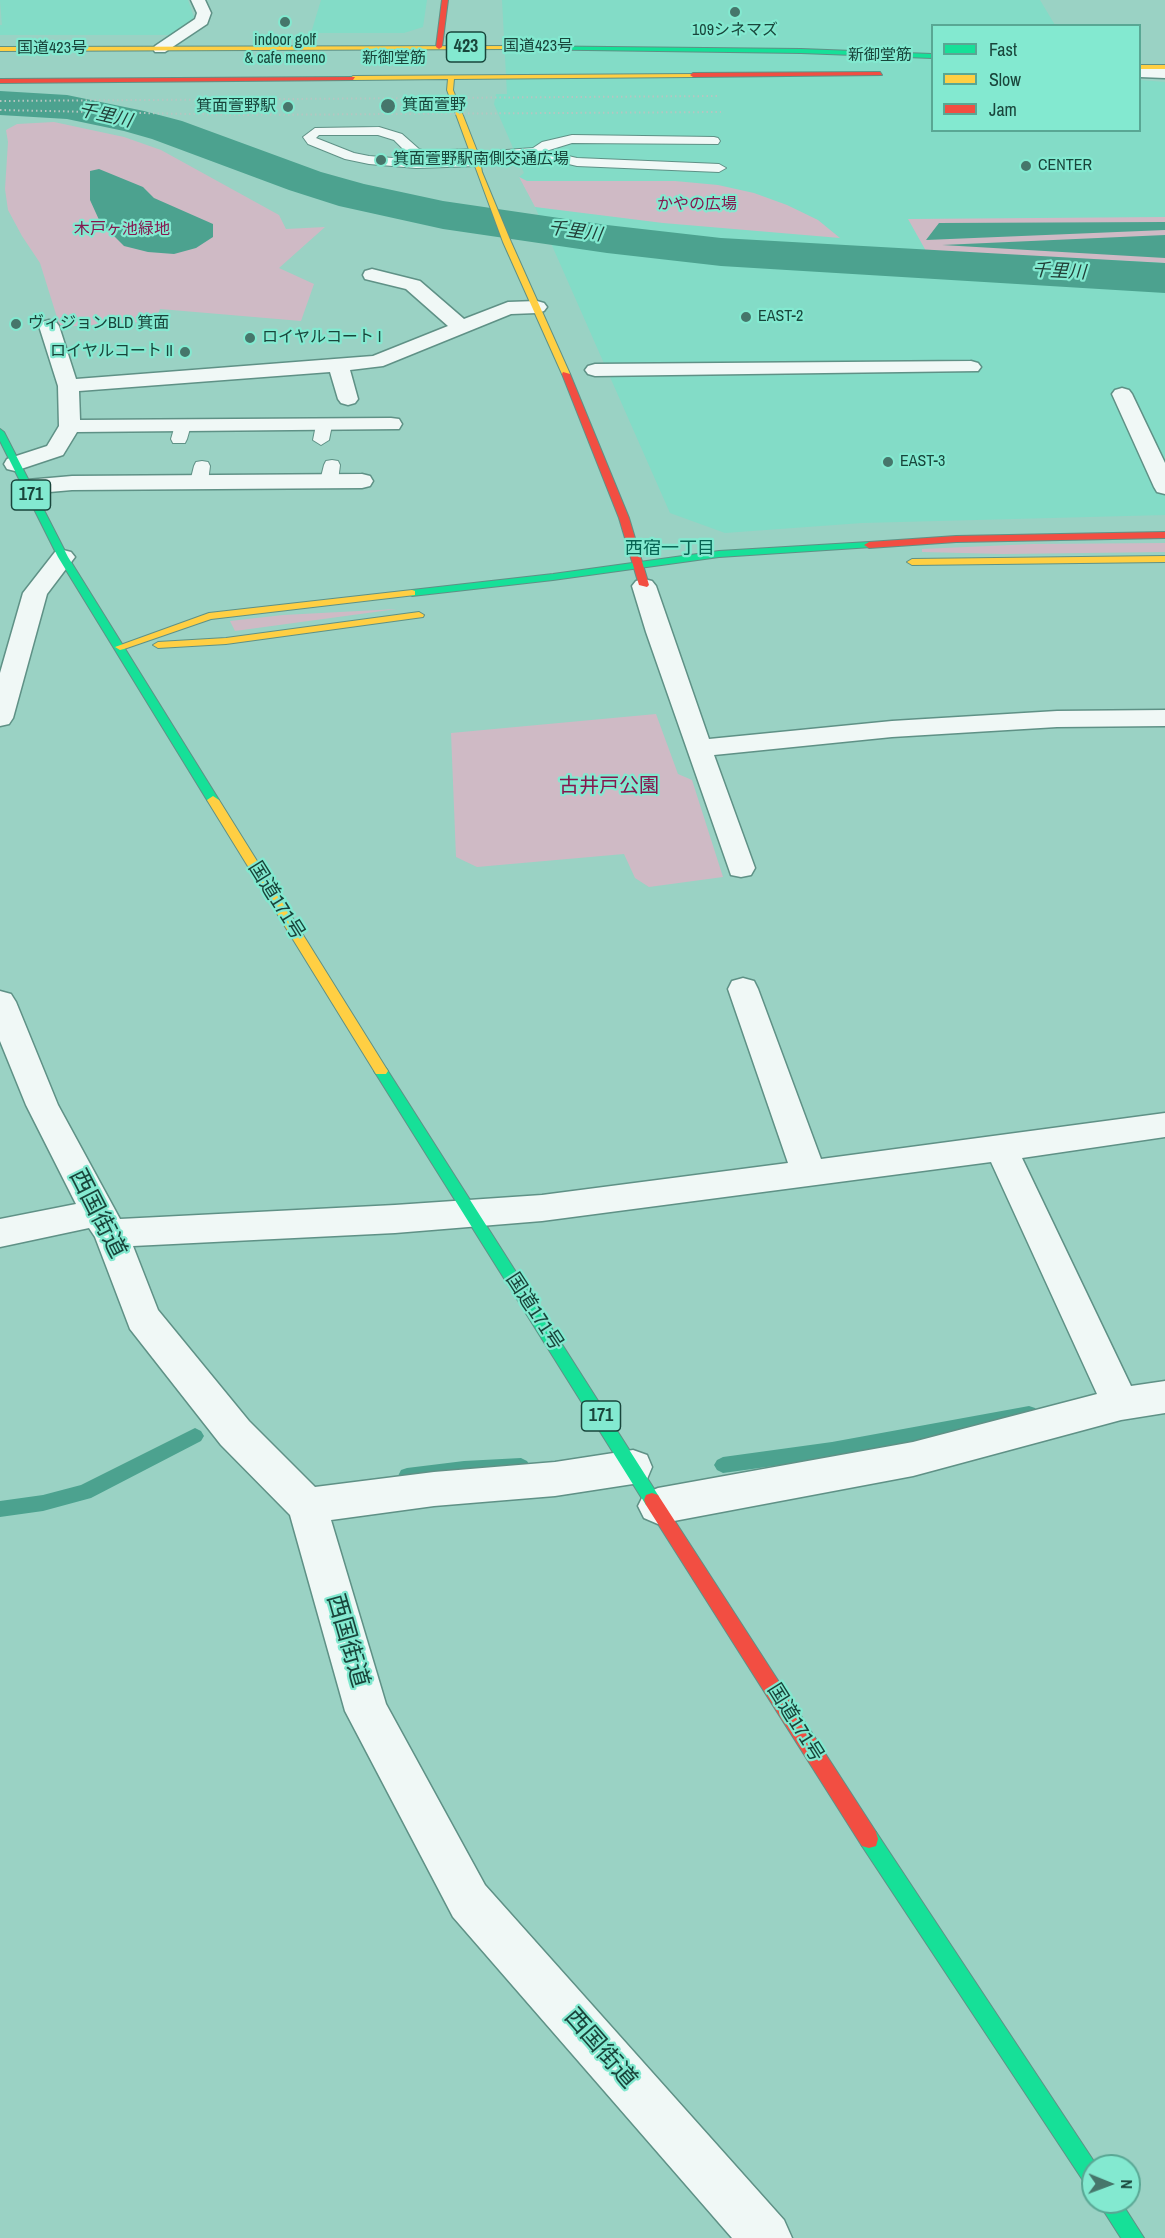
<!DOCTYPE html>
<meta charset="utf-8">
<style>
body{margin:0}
#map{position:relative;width:1165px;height:2238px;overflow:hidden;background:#9ad2c4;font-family:"Archivo Narrow",sans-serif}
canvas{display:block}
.legend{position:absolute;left:931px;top:24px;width:210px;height:108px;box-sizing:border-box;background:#83e9d0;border:2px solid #59a794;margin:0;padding:8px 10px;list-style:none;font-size:18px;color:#19453b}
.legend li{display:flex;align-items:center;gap:12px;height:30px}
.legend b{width:30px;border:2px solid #59a794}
.north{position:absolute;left:1081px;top:2154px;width:60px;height:60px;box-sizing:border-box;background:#83e9d0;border:2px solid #59a794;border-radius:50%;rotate:91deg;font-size:16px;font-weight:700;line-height:24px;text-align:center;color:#19453b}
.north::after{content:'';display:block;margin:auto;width:21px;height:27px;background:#46766b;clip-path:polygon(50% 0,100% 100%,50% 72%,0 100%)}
</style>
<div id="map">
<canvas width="1165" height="2238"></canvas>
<ul class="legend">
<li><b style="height:8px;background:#16e098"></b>Fast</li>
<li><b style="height:8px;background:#ffcf43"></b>Slow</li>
<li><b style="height:8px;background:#f24e42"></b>Jam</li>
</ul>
<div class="north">N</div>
</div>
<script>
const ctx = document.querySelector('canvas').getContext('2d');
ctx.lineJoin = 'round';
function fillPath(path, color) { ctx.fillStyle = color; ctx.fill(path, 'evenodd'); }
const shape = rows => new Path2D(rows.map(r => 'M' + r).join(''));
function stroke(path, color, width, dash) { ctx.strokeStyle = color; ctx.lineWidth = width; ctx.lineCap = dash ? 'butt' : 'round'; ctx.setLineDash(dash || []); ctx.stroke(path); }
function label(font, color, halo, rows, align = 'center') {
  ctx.font = font + ' "Archivo Narrow","Noto Sans JP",sans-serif'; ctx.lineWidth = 4.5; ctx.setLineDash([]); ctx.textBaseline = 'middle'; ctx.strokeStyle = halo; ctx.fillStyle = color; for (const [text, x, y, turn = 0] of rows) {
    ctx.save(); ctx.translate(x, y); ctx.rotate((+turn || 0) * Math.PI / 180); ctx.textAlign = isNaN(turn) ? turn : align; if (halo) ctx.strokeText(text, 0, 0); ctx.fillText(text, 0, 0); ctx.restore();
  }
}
fillPath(shape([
 [0,0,188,0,194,17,189,24,173,35,0,35,0,25,2,25],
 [321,0,427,0,423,27,404,33,311,33],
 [502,0,1040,0,1055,25,932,26,932,130,1140,130,1140,80,1165,82,1165,515,862,523,725,533,670,513,535,207,519,177,524,173,494,104,496,94,507,94]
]), '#83dcc7');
fillPath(shape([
 [54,122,124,137,161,150,279,215,286,229,325,227,279,268,314,284,301,321,160,309,155,321,60,327,40,263,22,236,8,210,5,189,8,142,6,130,17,124],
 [519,177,527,181,675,181,718,185,754,193,787,205,818,220,840,238,663,223,535,207],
 [1165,217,1165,263,926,251,908,219],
 [1165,543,1165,552,1003,554,922,552,922,549,1033,544],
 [397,609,235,631,230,621,283,615],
 [656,714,678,774,692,780,723,877,649,887,635,878,624,854,477,867,456,857,451,733]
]), '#cfbac5');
fillPath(shape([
 [99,169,143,187,154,198,213,224,213,237,196,248,174,254,148,252,124,246,100,222,90,200,90,171],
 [1165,222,1165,230,926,240,939,223],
 [1165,235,1165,258,942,245]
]), '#4ca28f');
fillPath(shape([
 [1029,1406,1035,1408,1038,1413,1035,1418,1029,1420,832,1458,723,1473,717,1470,714,1465,717,1460,723,1457,832,1442,1029,1406],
 [195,1428,201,1431,204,1436,201,1441,91,1498,43,1511,0,1517,0,1501,43,1495,81,1485,195,1428],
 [521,1458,527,1461,530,1466,527,1471,521,1474,464,1477,407,1484,401,1482,398,1476,401,1470,407,1468,464,1461,521,1458]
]), '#4ca28f');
fillPath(shape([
 [0,91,67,95,144,111,182,121,321,172,364,184,443,201,607,225,721,238,1165,263,1165,293,721,266,607,253,443,229,339,206,289,190,152,139,124,131,67,119,0,115,0,91]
]), '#4ca28f');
const lane = shape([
 [379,127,402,134,419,149,425,151,474,149,480,152,533,148,542,142,572,135,714,137,718,138,720,141,718,144,572,143,546,151,577,158,719,164,726,168,719,172,577,166,535,156,482,159,483,162,482,165,477,166,416,168,369,164,345,159,308,144,303,137,315,128,379,127],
 [319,135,378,135,394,140,409,155,420,158,471,158,416,160,369,156,354,153,316,138,319,135],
 [183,420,191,425,187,439,185,443,173,443,171,439,175,425,183,420],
 [324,420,332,425,329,440,321,445,313,440,316,425,324,420],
 [332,460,338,461,340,465,338,481,335,485,329,486,323,485,320,481,324,465,326,461,332,460],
 [202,461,208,462,210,466,208,482,205,486,199,487,193,486,190,482,194,466,196,462,202,461]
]);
const street = shape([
 [191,0,205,0,211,13,207,24,165,52,155,52,153,49,155,46,195,19,197,13,191,0],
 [1165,68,1165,78,1140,77,1140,69,1165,68],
 [372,269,420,281,464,319,508,302,537,301,544,303,547,307,544,311,537,313,511,314,383,366,350,370,358,399,355,403,348,405,341,403,338,399,330,372,79,391,80,420,391,418,399,419,402,424,399,429,77,432,63,455,15,471,7,469,4,464,7,459,47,446,59,426,58,386,39,326,42,322,49,320,56,322,59,326,76,379,373,356,448,326,406,289,365,279,363,275,365,271,372,269],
 [971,361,978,363,981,367,978,371,595,376,588,374,585,370,588,366,595,364,971,361],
 [1122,388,1129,390,1132,394,1165,463,1165,494,1157,492,1154,487,1112,394,1115,390,1122,388],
 [362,474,370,476,373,481,370,486,362,488,72,490,27,494,19,492,16,487,19,482,27,480,72,476,362,474],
 [63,550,71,552,75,557,47,594,13,718,9,724,0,726,0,673,23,593,55,552,63,550],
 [644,579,652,581,656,586,709,739,892,721,1057,711,1165,710,1165,726,1057,727,892,737,714,755,755,868,751,875,741,877,731,875,646,632,632,586,636,581,644,579],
 [743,978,754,981,758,989,821,1159,1165,1113,1165,1137,1022,1158,1131,1386,1165,1381,1165,1413,1121,1420,913,1476,658,1524,644,1518,638,1506,644,1494,658,1488,913,1442,1097,1394,991,1162,542,1221,395,1233,133,1246,158,1310,249,1421,315,1487,434,1472,555,1462,633,1450,647,1455,652,1467,647,1479,633,1484,555,1496,434,1506,331,1520,386,1704,485,1885,784,2220,792,2238,732,2238,453,1917,345,1711,290,1515,221,1445,130,1329,95,1237,89,1228,0,1247,0,1219,76,1204,26,1105,0,1041,0,991,11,994,16,1002,58,1105,120,1219,395,1205,542,1195,788,1163,728,989,732,981,743,978]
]);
const fast = shape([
 [513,46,801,49,932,54,932,58,801,53,515,49,513,46],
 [0,429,4,432,68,557,219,800,217,802,209,802,207,800,58,557,0,441,0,429],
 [869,542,874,545,872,547,719,557,553,580,412,596,407,593,412,590,553,574,719,551,869,542],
 [381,1066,386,1068,658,1495,660,1500,658,1505,652,1507,646,1505,376,1074,374,1071,381,1066],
 [869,1830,876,1832,1097,2166,1093,2166,1093,2188,1086,2185,862,1846,860,1839,862,1832,869,1830],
 [1098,2202,1121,2202,1144,2238,1121,2238,1098,2202]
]);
const slow = shape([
 [517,46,515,49,0,51,0,47,517,46],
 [1140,65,1165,65,1165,69,1140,69,1140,65],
 [695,74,693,77,454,79,453,90,479,156,482,172,511,242,570,374,566,377,562,374,503,242,447,90,448,79,353,80,350,78,353,76,695,74],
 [1165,556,1165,562,912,565,907,562,912,559,1165,556],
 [412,590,415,591,415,595,211,619,124,649,120,650,115,647,209,613,412,590],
 [419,612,424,615,423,617,226,644,158,648,153,645,158,642,226,638,419,612],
 [213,796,219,800,386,1068,388,1071,386,1074,376,1074,207,800,213,796]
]);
const jam = shape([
 [442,0,448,0,442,47,439,49,436,47,442,0],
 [880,72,882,75,693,77,690,75,693,73,880,72],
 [355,77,353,80,0,83,0,79,355,77],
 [563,372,570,374,629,518,649,585,647,587,639,585,619,518,562,374,563,372],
 [1165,532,1165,538,956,542,869,548,864,545,869,542,956,536,1165,532],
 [652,1493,658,1495,876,1832,878,1839,876,1846,869,1848,862,1846,646,1505,644,1500,646,1495,652,1493]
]);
stroke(lane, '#5f9186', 2);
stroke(street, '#5f9186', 3);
stroke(fast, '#5f9186', 2);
stroke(slow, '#5f9186', 2);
stroke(jam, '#5f9186', 2);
fillPath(lane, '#f0f8f6');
fillPath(street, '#f0f8f6');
fillPath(fast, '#16e098');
fillPath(slow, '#ffcf43');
fillPath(jam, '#f24e42');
stroke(shape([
 [0,101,718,96],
 [0,110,235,115,721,112]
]), '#b5c6c1', 2, [1.5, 3]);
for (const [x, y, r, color] of [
 [735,12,6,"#46766b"],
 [285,22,6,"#46766b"],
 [388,106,8,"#46766b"],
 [288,107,6,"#46766b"],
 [381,160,6,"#46766b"],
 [1026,166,6,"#46766b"],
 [746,317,6,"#46766b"],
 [16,324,6,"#46766b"],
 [250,338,6,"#46766b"],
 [185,352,6,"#46766b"],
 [888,462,6,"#46766b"]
]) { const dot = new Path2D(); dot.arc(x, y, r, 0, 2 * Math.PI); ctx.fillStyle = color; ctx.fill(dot); stroke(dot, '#83e9d0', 2); }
label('16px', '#19453b', '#83e9d0', [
 ["109シネマズ",735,31,"center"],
 ["indoor golf",285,41,"center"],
 ["& cafe meeno",285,59,"center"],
 ["箕面萱野",402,106],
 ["箕面萱野駅",276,107,"right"],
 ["箕面萱野駅南側交通広場",393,160],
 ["CENTER",1038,166],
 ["EAST-2",758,317],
 ["ヴィジョンBLD 箕面",28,324],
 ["ロイヤルコート I",262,338],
 ["ロイヤルコート II",173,352,"right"],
 ["EAST-3",900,462]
], 'left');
label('16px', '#19453b', '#83e9d0', [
 ["国道423号",538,47],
 ["国道423号",52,49],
 ["新御堂筋",880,56],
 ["新御堂筋",394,59]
]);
label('16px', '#85174e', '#83e9d0', [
 ["かやの広場",697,205],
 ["木戸ヶ池緑地",122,230]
]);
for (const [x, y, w] of [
 [466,47,39],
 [31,495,39],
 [601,1416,39]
]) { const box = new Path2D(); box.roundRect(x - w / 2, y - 15, w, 30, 4.5); ctx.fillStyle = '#83e9d0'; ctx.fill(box); stroke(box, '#19453b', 1.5); }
label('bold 18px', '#19453b', null, [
 ["423",466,47],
 ["171",31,495],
 ["171",601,1416]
]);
label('italic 18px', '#213f37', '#83e9d0', [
 ["千里川",105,116,13],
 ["千里川",575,232,8],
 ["千里川",1059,272,3]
]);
label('18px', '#066453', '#83e9d0', [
 ["西宿一丁目",670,549]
]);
label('20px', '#85174e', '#83e9d0', [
 ["古井戸公園",609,787]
]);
label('20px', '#19453b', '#83e9d0', [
 ["国道171号",276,901,58],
 ["国道171号",534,1312,57],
 ["国道171号",795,1723,58]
]);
label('24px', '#19453b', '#83e9d0', [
 ["西国街道",97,1214,63],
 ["西国街道",347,1641,74],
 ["西国街道",600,2049,49]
]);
</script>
